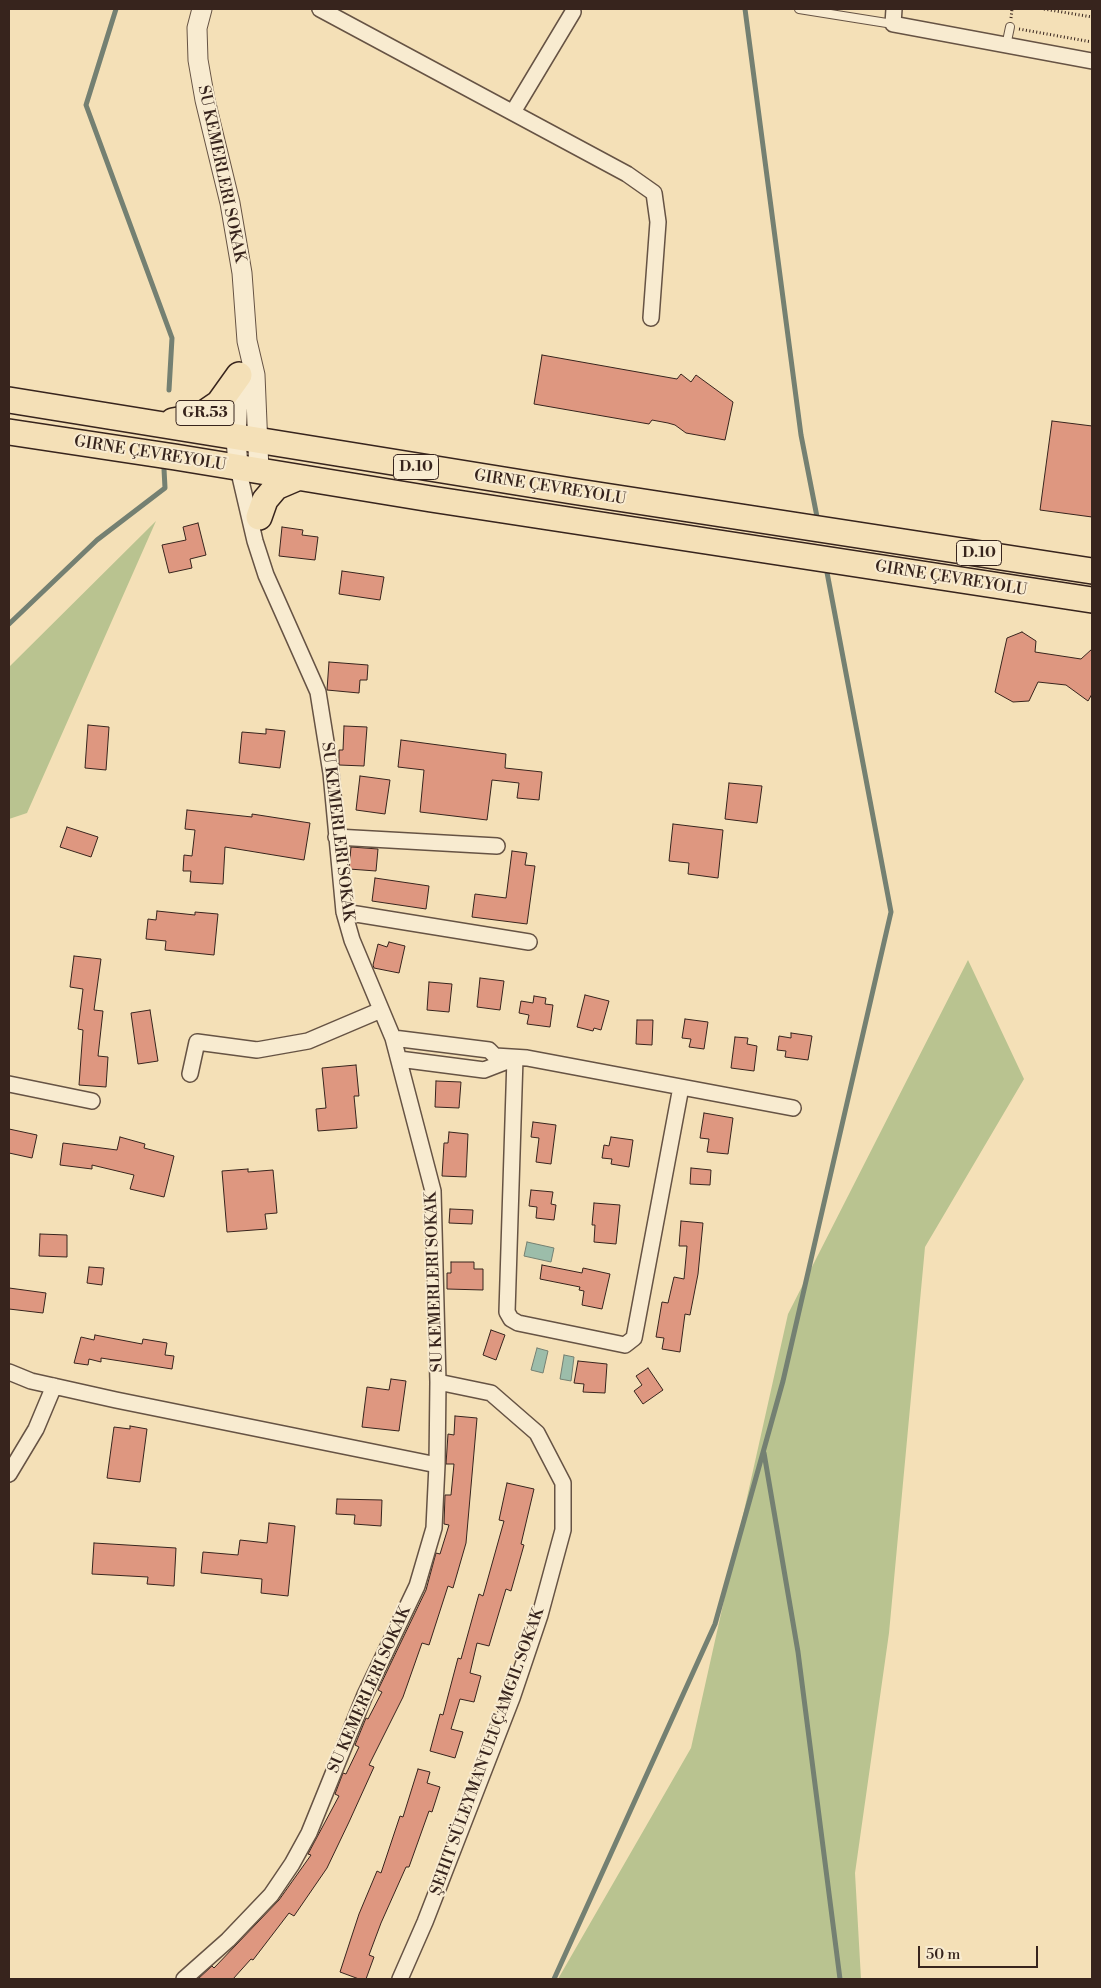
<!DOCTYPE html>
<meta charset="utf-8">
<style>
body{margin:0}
#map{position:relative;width:1101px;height:1988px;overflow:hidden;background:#f4e0b7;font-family:"Libre Bodoni",serif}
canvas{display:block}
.frame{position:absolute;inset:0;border:10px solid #37241d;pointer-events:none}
.scale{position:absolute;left:918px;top:1946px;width:120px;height:22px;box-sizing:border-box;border:2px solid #37241d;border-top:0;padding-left:6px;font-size:15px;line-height:18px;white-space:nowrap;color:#37241d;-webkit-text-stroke:4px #f8ebd0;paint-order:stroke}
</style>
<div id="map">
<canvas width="1101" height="1988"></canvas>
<div class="frame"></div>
<div class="scale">50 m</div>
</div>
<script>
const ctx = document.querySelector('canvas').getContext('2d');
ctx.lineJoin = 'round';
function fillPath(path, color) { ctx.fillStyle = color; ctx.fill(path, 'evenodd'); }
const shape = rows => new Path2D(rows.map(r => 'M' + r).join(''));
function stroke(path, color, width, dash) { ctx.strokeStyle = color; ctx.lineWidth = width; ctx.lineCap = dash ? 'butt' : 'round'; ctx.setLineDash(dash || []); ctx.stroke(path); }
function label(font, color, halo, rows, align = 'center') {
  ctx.font = font + ' "Libre Bodoni",serif'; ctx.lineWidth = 4; ctx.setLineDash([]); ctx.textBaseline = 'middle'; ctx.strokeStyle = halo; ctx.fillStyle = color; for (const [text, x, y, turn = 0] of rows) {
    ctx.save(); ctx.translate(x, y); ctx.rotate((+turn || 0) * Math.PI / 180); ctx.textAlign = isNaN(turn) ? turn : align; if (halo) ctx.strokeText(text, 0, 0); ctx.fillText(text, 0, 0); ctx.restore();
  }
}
fillPath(shape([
 [156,521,27,813,9,819,9,667],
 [968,960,1024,1079,925,1247,889,1633,855,1873,861,1979,558,1979,691,1748,788,1314]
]), '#b9c390');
const water = shape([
 [527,1242,554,1248,551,1262,524,1256,527,1242],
 [537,1348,548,1351,543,1373,531,1370,537,1348],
 [564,1355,574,1357,571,1381,560,1379,564,1355]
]);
fillPath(water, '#9cbdaa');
stroke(water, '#748072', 1);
stroke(shape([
 [116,9,86,105,172,338,169,390],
 [745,9,801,435,818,522],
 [9,624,97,540,165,488,164,469],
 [764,1453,798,1652,840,1979],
 [554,1979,715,1624,783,1381,891,912,826,567]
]), '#748072', 5);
const building = shape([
 [542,355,677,379,681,374,691,382,696,375,733,402,725,440,686,433,675,425,668,423,652,420,649,424,534,404,542,355],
 [1052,421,1092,426,1092,517,1040,510,1052,421],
 [198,523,206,555,190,559,192,568,169,573,162,545,186,540,183,527,198,523],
 [282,527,303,530,302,535,318,537,315,560,279,556,282,527],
 [342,571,384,577,380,600,339,594,342,571],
 [1022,632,1036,641,1035,652,1081,659,1092,649,1092,694,1088,701,1066,685,1038,682,1029,701,1013,702,995,692,1007,638,1022,632],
 [329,662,368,665,367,680,360,680,359,693,327,690,329,662],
 [88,725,109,727,106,770,85,768,88,725],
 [344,726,367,727,364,766,339,765,339,750,343,750,344,726],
 [266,729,285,731,280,768,239,763,242,732,266,734,266,729],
 [401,740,506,754,505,768,542,772,539,800,517,798,519,783,492,780,487,820,420,812,424,770,398,767,401,740],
 [360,776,390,780,385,814,356,810,360,776],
 [729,783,762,786,757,823,725,819,729,783],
 [187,810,252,817,252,814,310,823,304,860,225,847,223,884,190,882,191,871,183,871,184,855,192,856,195,830,185,829,187,810],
 [673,824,723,830,718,878,688,874,689,863,669,861,673,824],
 [67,827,98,837,91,857,60,847,67,827],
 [351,847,378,849,376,871,349,869,351,847],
 [512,851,527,853,525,865,535,866,527,924,472,917,475,894,506,898,512,851],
 [375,878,429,886,426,909,372,901,375,878],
 [157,911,195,915,195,912,218,914,214,955,165,950,166,941,146,939,148,919,156,920,157,911],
 [389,942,405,946,399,973,374,968,373,965,378,944,387,947,389,942],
 [74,956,101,959,94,1010,103,1011,98,1056,108,1057,106,1087,79,1085,83,1030,78,1029,83,989,70,987,74,956],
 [480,978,504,981,500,1010,477,1007,480,978],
 [429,982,452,984,449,1012,427,1010,429,982],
 [585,995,609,1001,601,1030,594,1028,593,1031,577,1027,585,995],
 [534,996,546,998,545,1004,553,1005,550,1027,527,1024,529,1015,519,1013,521,1001,533,1003,534,996],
 [150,1010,158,1061,138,1064,131,1013,150,1010],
 [685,1019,708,1022,704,1049,689,1047,691,1039,682,1038,685,1019],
 [637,1020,653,1020,652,1045,636,1044,637,1020],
 [791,1033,812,1036,808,1060,785,1057,786,1051,777,1050,779,1036,791,1038,791,1033],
 [735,1037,748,1038,747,1044,757,1046,754,1071,731,1068,735,1037],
 [356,1065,359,1096,354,1096,357,1128,318,1131,316,1109,326,1108,322,1068,356,1065],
 [436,1081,461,1082,459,1108,435,1107,436,1081],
 [704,1113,733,1118,728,1154,707,1152,709,1139,700,1138,704,1113],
 [533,1122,556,1125,551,1164,536,1162,539,1138,531,1137,533,1122],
 [9,1129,37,1135,32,1158,9,1153,9,1129],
 [449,1132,468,1134,466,1177,442,1176,444,1143,448,1143,449,1132],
 [120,1137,145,1144,144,1148,174,1156,164,1197,130,1189,134,1175,92,1165,92,1169,60,1165,63,1143,117,1150,120,1137],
 [611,1137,633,1140,629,1167,611,1164,612,1159,602,1158,604,1145,609,1146,611,1137],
 [691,1168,711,1170,710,1185,690,1184,691,1168],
 [248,1169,248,1172,273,1170,277,1213,265,1214,267,1229,227,1232,222,1171,248,1169],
 [531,1190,553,1192,551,1204,556,1205,554,1220,536,1218,537,1207,529,1206,531,1190],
 [594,1203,620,1205,616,1244,594,1242,595,1225,592,1225,594,1203],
 [450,1209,473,1210,472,1224,449,1223,450,1209],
 [681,1221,703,1223,698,1274,690,1315,685,1314,680,1352,662,1349,664,1338,656,1337,662,1302,668,1303,674,1277,684,1279,687,1246,679,1246,681,1221],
 [40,1234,67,1235,67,1257,39,1256,40,1234],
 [451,1262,474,1262,474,1269,483,1269,483,1290,447,1289,447,1273,451,1273,451,1262],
 [542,1265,582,1273,583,1268,610,1274,602,1309,582,1305,584,1291,579,1290,580,1287,540,1279,542,1265],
 [89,1267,104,1268,102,1285,87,1283,89,1267],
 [9,1288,46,1293,43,1313,9,1309,9,1288],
 [491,1330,505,1335,496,1360,483,1355,491,1330],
 [95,1335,142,1344,143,1339,167,1343,165,1355,174,1356,172,1369,101,1358,101,1362,89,1359,88,1365,74,1363,81,1337,94,1340,95,1335],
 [578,1361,607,1364,605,1393,583,1392,584,1384,574,1383,578,1361],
 [648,1368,663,1390,643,1404,634,1391,642,1385,636,1376,648,1368],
 [391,1379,406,1381,399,1431,362,1427,367,1387,389,1390,391,1379],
 [455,1416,477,1418,466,1543,453,1588,448,1586,429,1645,422,1643,403,1697,369,1765,374,1767,349,1822,327,1868,294,1916,289,1913,253,1960,251,1959,233,1979,198,1979,212,1966,214,1968,279,1900,311,1855,308,1854,339,1796,335,1794,343,1773,346,1774,359,1747,355,1745,366,1718,368,1719,382,1692,378,1690,426,1590,436,1553,440,1554,449,1525,444,1524,445,1495,451,1495,454,1464,446,1464,448,1434,454,1435,455,1416],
 [130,1426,147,1429,140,1482,107,1478,114,1427,130,1429,130,1426],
 [507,1483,534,1489,521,1544,524,1545,511,1591,506,1589,489,1646,477,1643,470,1673,481,1676,474,1702,460,1699,451,1729,463,1732,455,1758,430,1751,440,1714,443,1715,458,1658,461,1659,479,1594,483,1596,504,1521,499,1520,507,1483],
 [337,1499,382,1500,381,1526,354,1524,355,1515,336,1514,337,1499],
 [269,1523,295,1526,288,1596,261,1593,262,1579,201,1573,203,1552,238,1555,240,1540,267,1543,269,1523],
 [94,1543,176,1548,174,1586,147,1584,148,1577,92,1574,94,1543],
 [418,1769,430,1772,427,1783,440,1787,432,1812,429,1811,409,1867,406,1867,381,1923,369,1955,374,1957,366,1979,359,1979,340,1972,359,1914,377,1871,381,1873,400,1816,403,1817,418,1769]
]);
fillPath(building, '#de9780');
stroke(building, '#37241d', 1);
const service = shape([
 [799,9,893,24],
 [1006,46,1010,27]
]);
const minor = shape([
 [320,9,627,174,654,193,658,222,651,318],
 [894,9,893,24,1092,61],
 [513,112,573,12],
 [336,837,497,846],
 [344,912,529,942],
 [393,1038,489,1050,495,1056,527,1058,793,1108],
 [399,1059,484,1070,515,1058,507,1312,511,1319,518,1323,625,1345,634,1338,681,1087],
 [190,1074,197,1042,257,1050,308,1041,381,1010],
 [9,1084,92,1101],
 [9,1372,31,1381,116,1400,437,1465],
 [9,1474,36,1429,54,1386],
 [184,1979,228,1940,271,1895,292,1864,309,1833,365,1695,417,1586,434,1528,437,1465,438,1382,433,1191,393,1038,352,940,344,912,331,773,318,692,266,575,255,541,238,468],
 [400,1979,425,1922,512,1698,540,1615,563,1530,563,1483,537,1433,491,1393,438,1382]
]);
const tertiary = shape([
 [202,9,197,28,198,60,205,100,230,203,242,273,247,341,255,375,259,471],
 [238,468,236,437,239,374]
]);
const trunk = shape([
 [9,400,572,491,1092,571],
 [173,421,200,416,219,403,239,375],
 [9,432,175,457,431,499,1092,600],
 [259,517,265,500,276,487,297,478]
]);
stroke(service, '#665344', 10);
stroke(minor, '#665344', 18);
stroke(tertiary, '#665344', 21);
stroke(trunk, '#37241d', 28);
stroke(shape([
 [1044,9,1092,17],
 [1011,18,1012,9],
 [1019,29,1092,42]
]), '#37241d', 3, [1, 2.5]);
stroke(service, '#f8ebd0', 8);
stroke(minor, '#f8ebd0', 15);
stroke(tertiary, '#f8ebd0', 19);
stroke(trunk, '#f4e0b7', 25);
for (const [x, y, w] of [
 [205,413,58],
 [416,467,45],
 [979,553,45]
]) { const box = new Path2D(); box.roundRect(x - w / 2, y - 12.5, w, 25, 4); ctx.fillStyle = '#f8ebd0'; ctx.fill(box); stroke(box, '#37241d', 1); }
label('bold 15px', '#37241d', null, [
 ["GR.53",205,413],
 ["D.10",416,467],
 ["D.10",979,553]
]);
label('16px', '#37241d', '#f8ebd0', [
 ["SU KEMERLERI SOKAK",221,174,78],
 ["GIRNE ÇEVREYOLU",150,454,9],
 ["GIRNE ÇEVREYOLU",550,488,9],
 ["GIRNE ÇEVREYOLU",951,579,9],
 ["SU KEMERLERI SOKAK",337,832,83],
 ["SU KEMERLERI SOKAK",435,1282,-92],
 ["SU KEMERLERI SOKAK",370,1690,-66],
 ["ŞEHIT SÜLEYMAN ULUÇAMGIL SOKAK",488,1752,-70]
]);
</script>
